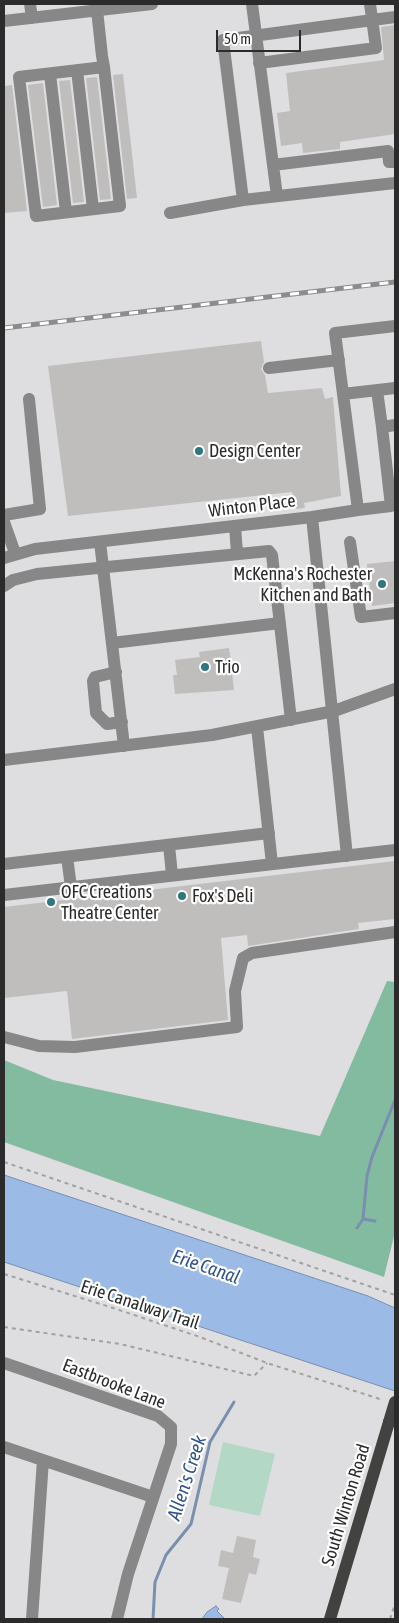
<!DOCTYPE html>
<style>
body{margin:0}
#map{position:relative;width:399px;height:1623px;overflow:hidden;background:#dedee0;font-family:"Asap Condensed",sans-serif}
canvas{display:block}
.frame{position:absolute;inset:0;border:5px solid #2b2b2b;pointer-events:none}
.scale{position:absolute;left:216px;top:30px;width:85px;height:22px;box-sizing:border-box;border:2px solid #2b2b2b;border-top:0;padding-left:6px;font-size:15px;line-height:18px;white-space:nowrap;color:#2b2b2b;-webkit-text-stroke:4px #fff;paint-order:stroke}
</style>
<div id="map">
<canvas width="399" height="1623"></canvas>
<div class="frame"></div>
<div class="scale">50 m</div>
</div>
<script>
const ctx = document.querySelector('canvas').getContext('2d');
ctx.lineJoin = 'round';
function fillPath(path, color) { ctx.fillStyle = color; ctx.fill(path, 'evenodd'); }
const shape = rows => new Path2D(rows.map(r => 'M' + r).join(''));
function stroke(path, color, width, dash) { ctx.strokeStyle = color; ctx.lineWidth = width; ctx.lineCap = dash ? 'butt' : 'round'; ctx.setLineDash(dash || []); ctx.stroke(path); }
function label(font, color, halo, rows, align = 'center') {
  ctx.font = font + ' "Asap Condensed",sans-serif'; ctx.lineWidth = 4.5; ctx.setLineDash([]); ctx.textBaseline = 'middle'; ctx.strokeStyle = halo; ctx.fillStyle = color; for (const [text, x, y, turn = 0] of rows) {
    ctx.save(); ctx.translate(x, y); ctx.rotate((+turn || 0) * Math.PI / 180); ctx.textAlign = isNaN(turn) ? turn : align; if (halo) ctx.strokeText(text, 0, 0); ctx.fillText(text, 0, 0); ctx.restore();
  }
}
fillPath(shape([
 [223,1442,275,1454,260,1516,209,1505]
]), '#b3d8c6');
fillPath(shape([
 [387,981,395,982,395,1232,384,1277,4,1142,4,1060,53,1080,320,1136]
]), '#82bba0');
const water = shape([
 [4,1175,368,1296,395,1308,395,1391,4,1262,4,1175],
 [216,1606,219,1609,217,1611,225,1619,202,1619,207,1612,216,1606]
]);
fillPath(water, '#9cbae6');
stroke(water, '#7a8fae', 1);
stroke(shape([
 [363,1219,375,1221],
 [357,1228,363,1219,367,1176,372,1157,395,1100],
 [153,1619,155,1582,166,1555,191,1524,210,1442,234,1402]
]), '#7a8fae', 3);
fillPath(shape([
 [395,25,395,134,340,142,340,149,303,153,302,143,281,146,277,113,290,111,286,73,384,60,381,27],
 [123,74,137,198,127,199,113,75],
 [97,77,111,199,100,200,86,78],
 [70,80,84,202,73,203,59,81],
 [43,83,57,205,43,207,28,85],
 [12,85,27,211,4,213,4,86],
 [261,341,264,362,261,369,265,375,268,393,322,388,325,399,333,397,341,496,304,503,305,508,296,509,292,492,68,516,48,366],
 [395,561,395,603,372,606,367,564],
 [229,648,231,662,234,662,235,672,232,673,234,690,175,694,173,675,177,675,175,660,200,657,199,652],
 [395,861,395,919,358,923,359,929,248,946,247,935,221,938,228,1020,72,1039,67,991,4,998,4,907],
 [237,1536,256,1540,253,1557,260,1559,256,1575,249,1573,241,1603,222,1599,229,1568,218,1566,221,1550,233,1553]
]), '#bfbebd');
stroke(shape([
 [4,1162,395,1295],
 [4,1274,110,1307,200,1337,267,1363,383,1400],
 [4,1327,120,1344,254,1376,267,1363],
 [390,1619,395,1604]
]), '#a1a1a2', 2, [4, 4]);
stroke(shape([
 [30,4,32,18],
 [252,4,273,165,388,151,389,162,395,162],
 [97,10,102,56,104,67,120,206,36,216,19,77,104,67],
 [4,21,152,4],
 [259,63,376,48,370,4],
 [77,70,93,209],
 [50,74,66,212],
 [273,165,277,196],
 [243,200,223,40,395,17],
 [170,213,243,200,395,183],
 [269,368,339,360],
 [377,390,382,427],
 [343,394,335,333,395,326],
 [358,510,391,506,382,427,395,425],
 [4,515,40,509,29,399],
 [312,517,347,856],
 [4,522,15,553],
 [235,526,237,553],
 [100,542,124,746],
 [350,542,361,617,395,613],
 [4,558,35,549,312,517,358,510,343,394,395,388],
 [4,586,13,580,37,574,269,551,272,555,291,720],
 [112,643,280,623],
 [116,672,95,677,93,681,96,713,107,724,122,722],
 [257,727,272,864],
 [4,760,212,735,334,711,395,689],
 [169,845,172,875],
 [67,857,71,887],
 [4,864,269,833],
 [4,895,395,850],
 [4,1037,39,1046,75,1047,237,1027,235,991,243,958,252,953,395,932],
 [4,1363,158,1416,171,1427,171,1444,128,1574,117,1619],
 [4,1447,153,1497],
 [32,1619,43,1460]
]), '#888787', 12);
stroke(shape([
 [330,1619,389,1422]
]), '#424241', 12);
const rail = shape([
 [4,328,395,282]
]);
stroke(rail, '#8c8c8d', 5);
stroke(rail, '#fff', 3, [9]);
stroke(shape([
 [389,1422,395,1402]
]), '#424241', 12);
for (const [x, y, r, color] of [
 [199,451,5,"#2e7680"],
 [382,584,5,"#2e7680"],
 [205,667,5,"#2e7680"],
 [182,896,5,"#2e7680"],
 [51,902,5,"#2e7680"]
]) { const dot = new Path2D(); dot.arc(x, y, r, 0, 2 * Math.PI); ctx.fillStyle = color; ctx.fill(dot); stroke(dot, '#fff', 2); }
label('18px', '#2b2b2b', '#fff', [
 ["Design Center",209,451],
 ["McKenna's Rochester",372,574,"right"],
 ["Kitchen and Bath",372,595,"right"],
 ["Trio",215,667],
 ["OFC Creations",61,892],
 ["Theatre Center",61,913],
 ["Fox's Deli",192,896]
], 'left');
label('18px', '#2b2b2b', '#fff', [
 ["Winton Place",252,506,-7],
 ["Erie Canalway Trail",140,1305,18],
 ["Eastbrooke Lane",114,1384,21],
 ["South Winton Road",346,1505,-73]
]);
label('italic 19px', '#2d538a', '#fff', [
 ["Erie Canal",206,1267,19],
 ["Allen's Creek",187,1478,-72]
]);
</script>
